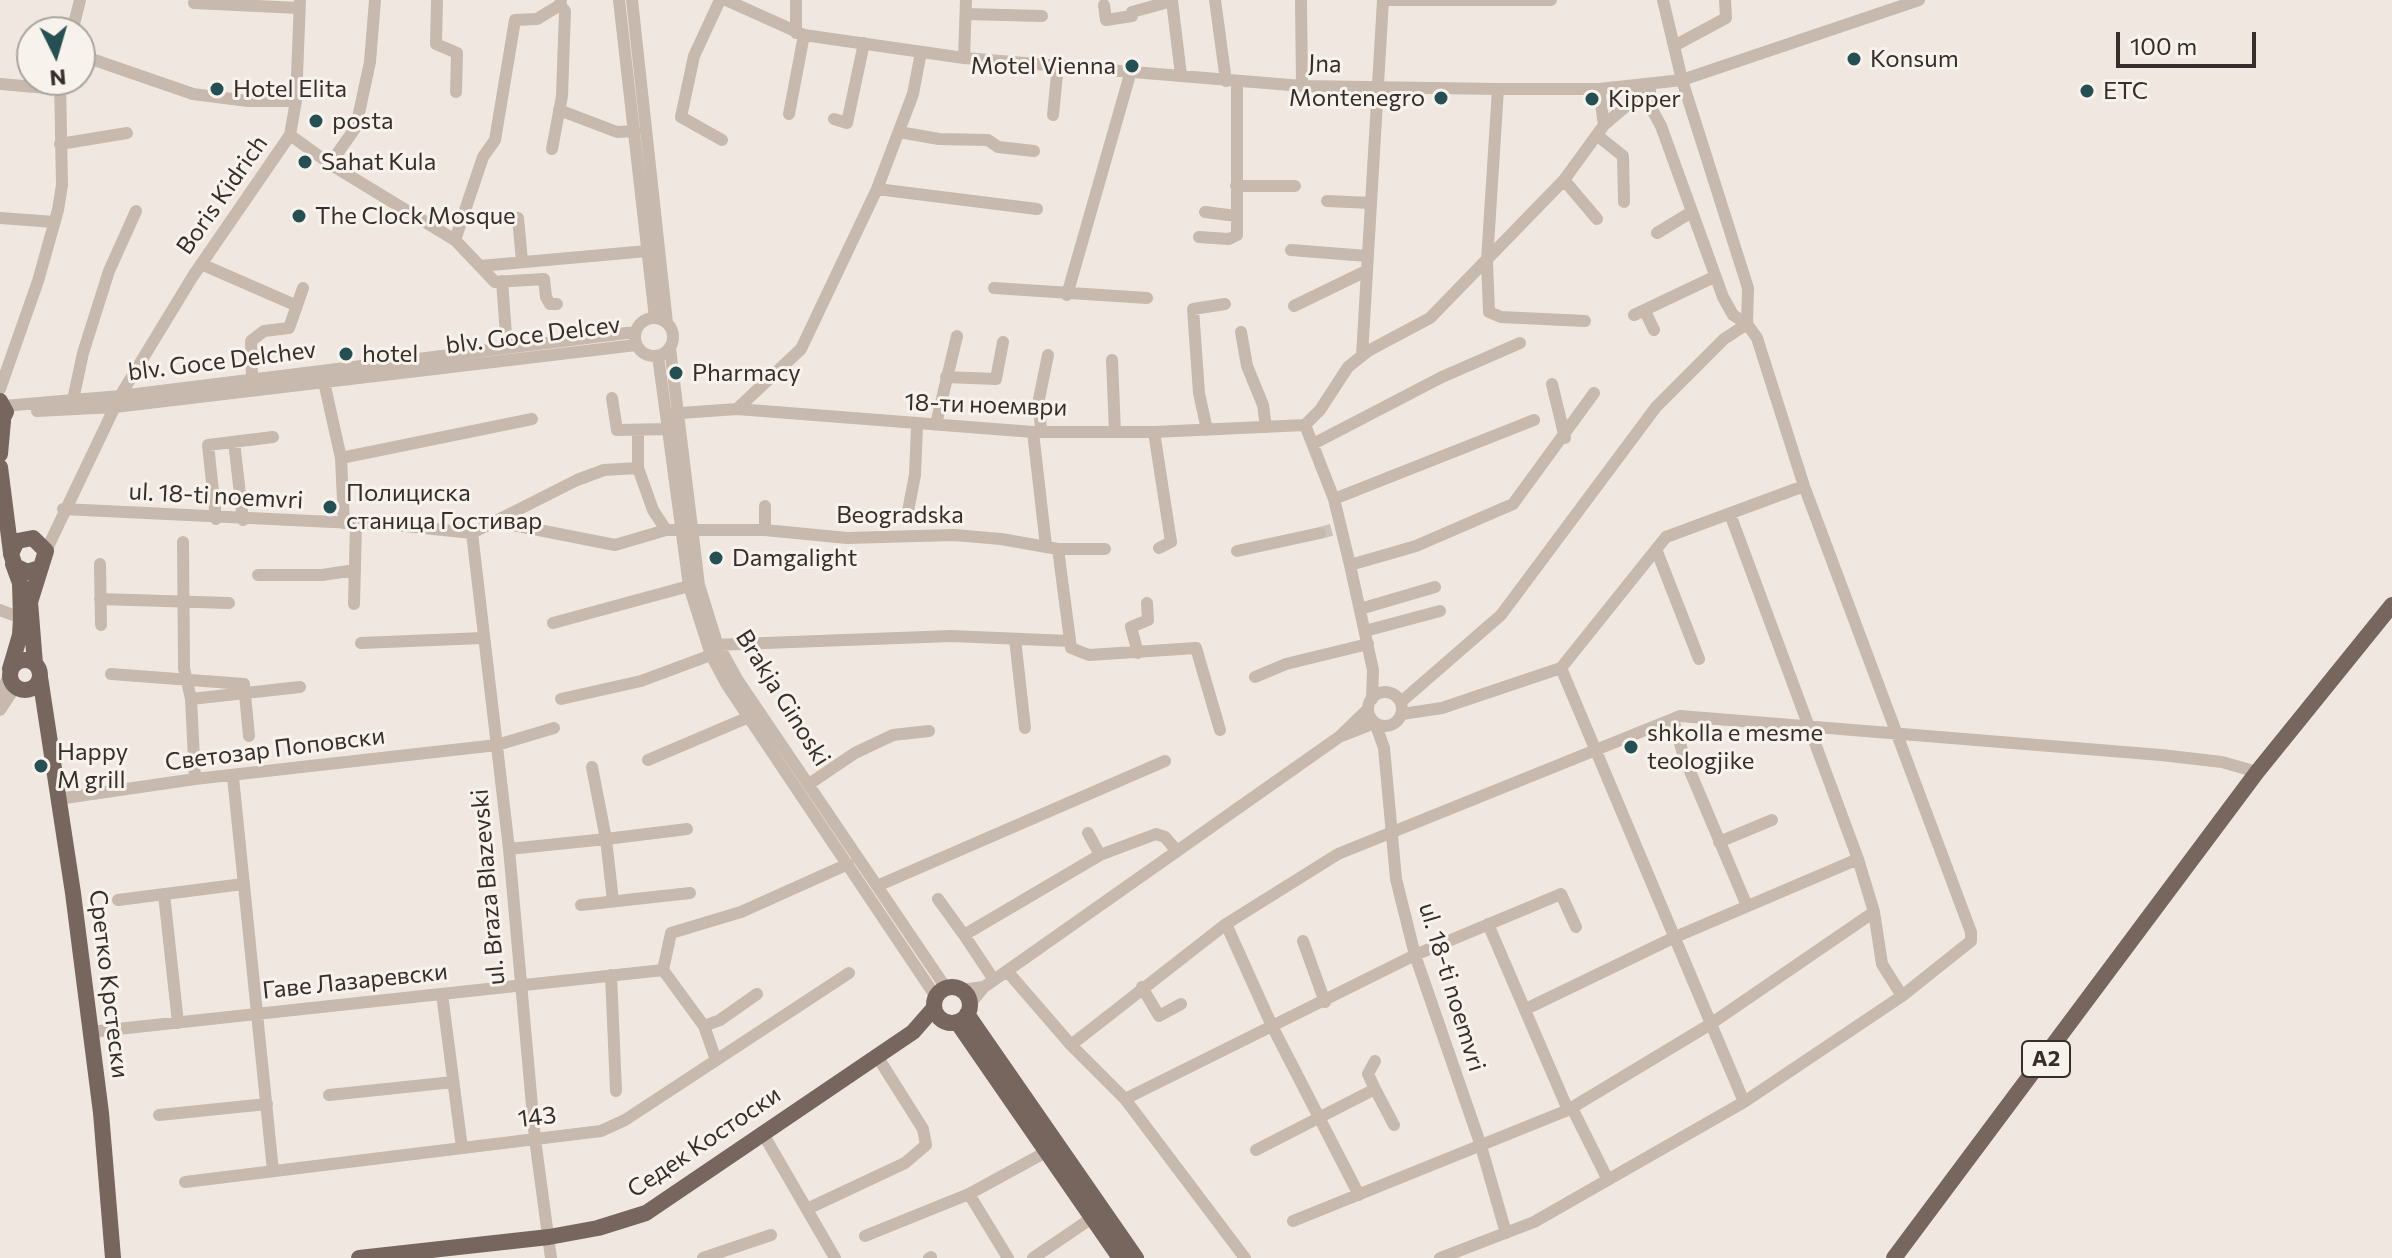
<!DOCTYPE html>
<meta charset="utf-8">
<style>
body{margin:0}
#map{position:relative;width:2392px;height:1258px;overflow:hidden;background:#f0e8e0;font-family:Commissioner,sans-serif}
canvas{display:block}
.north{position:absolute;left:16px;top:16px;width:80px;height:80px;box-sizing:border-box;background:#f8f2ec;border:2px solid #aaa49f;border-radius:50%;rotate:175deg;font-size:22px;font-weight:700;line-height:32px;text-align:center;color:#362e2b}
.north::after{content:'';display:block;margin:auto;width:28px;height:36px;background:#255053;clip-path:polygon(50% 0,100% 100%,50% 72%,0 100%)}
.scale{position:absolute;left:2116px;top:32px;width:140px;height:36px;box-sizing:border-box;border:4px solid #362e2b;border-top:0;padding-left:10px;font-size:24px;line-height:28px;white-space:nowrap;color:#362e2b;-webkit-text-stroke:6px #f8f2ec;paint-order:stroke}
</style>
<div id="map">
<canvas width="2392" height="1258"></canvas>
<div class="north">N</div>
<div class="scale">100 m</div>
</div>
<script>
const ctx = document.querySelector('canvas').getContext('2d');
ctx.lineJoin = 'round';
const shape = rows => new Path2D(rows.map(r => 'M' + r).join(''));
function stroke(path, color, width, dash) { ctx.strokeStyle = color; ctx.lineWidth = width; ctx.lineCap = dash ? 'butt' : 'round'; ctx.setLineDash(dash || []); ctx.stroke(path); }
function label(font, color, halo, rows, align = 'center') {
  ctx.font = font + ' Commissioner,sans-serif'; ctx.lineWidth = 6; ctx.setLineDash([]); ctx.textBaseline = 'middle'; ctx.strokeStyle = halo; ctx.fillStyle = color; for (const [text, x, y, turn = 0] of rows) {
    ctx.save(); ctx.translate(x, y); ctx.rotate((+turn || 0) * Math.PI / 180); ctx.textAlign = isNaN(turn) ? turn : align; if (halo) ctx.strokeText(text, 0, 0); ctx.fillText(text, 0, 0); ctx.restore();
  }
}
stroke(shape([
 [1320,533,1335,529]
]), '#cbc3bc', 12, [12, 6]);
stroke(shape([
 [437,0,436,44,457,53,456,92],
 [619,0,655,318],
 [632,0,667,323],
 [720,0,694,56,681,117,722,140],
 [726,0,804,35,964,58,1302,86,1498,89,1599,89,1682,80,1919,0],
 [1215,0,1226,81],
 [1301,0,1302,86],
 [1383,0,1551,0],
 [194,3,299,8],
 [1104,5,1106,20,1132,16,1132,12,1172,1,1181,75],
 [966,14,1042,16],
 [72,32,80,0],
 [796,33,796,0],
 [1674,46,1726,18,1725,0],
 [80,55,193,94,248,101,296,101],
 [964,58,966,0],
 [0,84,58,89],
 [1498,89,1487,261,1489,312,1501,317,1585,321],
 [1599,89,1604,125],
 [559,110,617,132,635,131],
 [789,114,804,35],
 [1053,115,1058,65],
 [834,119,847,123,864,43],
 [899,132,939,139,988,140,998,147,1034,151],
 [290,135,330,164,455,240,495,282,544,279,546,297,550,304,557,304],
 [1598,136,1623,156,1624,202],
 [60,144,127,133],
 [552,149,562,96,565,11,560,5],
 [330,164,356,127,370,62,375,0],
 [1564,180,1597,219],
 [1236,186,1295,186],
 [877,189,1037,209],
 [1327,201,1371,203],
 [1205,212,1236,216],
 [0,218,54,222],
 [518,218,522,261],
 [1657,233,1690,213],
 [1199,237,1229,239,1237,235,1237,81],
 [455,240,483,157,495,140,515,20,537,19,560,5,561,0],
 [1291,250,1367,256],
 [201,264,295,305],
 [480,266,647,251],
 [502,281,507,348],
 [994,288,1147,298],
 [1067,295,1131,71],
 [1294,306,1366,271],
 [1645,311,1654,330],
 [1634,315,1714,277],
 '635 337a19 19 0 1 1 38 0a19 19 0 1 1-38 0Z',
 [1241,332,1247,366,1263,405,1266,427],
 [670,348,699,585,717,643,737,679,946,988],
 [658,356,689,586,711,655,727,685,936,997],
 [1362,356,1383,0],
 [1112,360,1115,432],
 [946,377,996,379,1003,342],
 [252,380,251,341,264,331,289,328,303,288],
 [324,382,341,458,344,523],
 [1552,384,1565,438],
 [0,389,38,281,58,210,62,185,60,80],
 [612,398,617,430,668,429],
 [73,400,83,353,109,271,136,211],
 [4,406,120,396,635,332],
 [737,409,801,349,877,189,913,94,921,52],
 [37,411,115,407,636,345],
 [667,414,737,409,1033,432,1154,432,1305,425,1320,410,1348,367,1368,351,1430,318,1564,180,1604,125,1650,86],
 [936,424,957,336],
 [1305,425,1334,499,1350,565,1373,670,1372,699],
 [1207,430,1199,393,1193,309,1225,304],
 [1033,432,1046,546],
 [1041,432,1039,399,1048,355],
 [1154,432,1171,542,1159,548],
 [234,442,243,520],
 [1313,444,1442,377,1520,343],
 [341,458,532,419],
 [638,468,638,431],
 [1334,499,1534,420],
 [63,509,395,525,472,533,577,480,604,470,638,468,653,510,666,530,765,530,847,538,954,535,1001,539,1058,549,1105,549],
 [908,511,915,475,917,426],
 [1730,514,1858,859,1874,912,1882,964,1902,996],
 [216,519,208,445,273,437],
 [498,522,615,545,666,530],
 [765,530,765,506],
 [472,533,509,849,535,1139,551,1258],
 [183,542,184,668,191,699,195,779],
 [1058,549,1071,648,1089,655,1196,648,1220,730],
 [1656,549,1699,659],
 [46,551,120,396,193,276,290,135,296,101,300,0],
 [1237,551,1320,533],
 [100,564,101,625],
 [1350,565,1416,546,1513,504,1594,393],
 [258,575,322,575,355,570],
 [100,599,229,603],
 [354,604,356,524],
 [1360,609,1435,587],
 [0,610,21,618],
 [553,623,689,586],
 [1365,631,1440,611],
 [1015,639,1025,728],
 [361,643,483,638],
 [713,645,951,636,1069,641],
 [1138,653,1131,627,1148,620,1147,603],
 [1561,668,1744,1102],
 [111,674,244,684,249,736],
 [1255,677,1286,664,1368,644],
 '1368 709a17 17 0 1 1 34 0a17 17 0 1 1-34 0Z',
 [0,695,9,675],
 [191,699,300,687],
 [561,699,641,681,711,655],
 [1401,702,1501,615,1656,407,1724,339,1747,324,1748,288,1682,80,1663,0],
 [0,710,15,687],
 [1402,714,1442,708,1561,668,1666,537,1804,486],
 [1673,719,1684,757,1747,906],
 [1339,737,1375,723,1384,748,1396,879,1415,955,1481,1146,1506,1233],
 [648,760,749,717],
 [233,777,273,1171],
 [809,784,855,753,893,735,929,731],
 [58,799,195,779,497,745,554,728],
 [1088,833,1100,855],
 [1719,842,1772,820],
 [509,849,606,839,592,767],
 [877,886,1165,761],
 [164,894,178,1023],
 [938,899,964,935,1100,855,1156,834,1165,837,1176,850],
 [118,900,243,884],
 [613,901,606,839,687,829],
 [581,905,690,893],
 [1226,924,1272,1026,1359,1195],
 [1488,924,1568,1110],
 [964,935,994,980],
 [1303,941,1325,1002],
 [663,970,671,933,741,912,848,864],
 [1007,971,1071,1045,1125,1099,1245,1258],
 [611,975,616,1091],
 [1142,987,1159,1016,1181,1004],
 [961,990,984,987,994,980,1339,737,1368,709],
 [442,994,462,1148],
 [970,1004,984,987],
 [1526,1009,1673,938,1858,859],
 [704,1026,720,1020,757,994],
 [90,1032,663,970,704,1026,716,1060],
 [1071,1045,1226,924,1338,854,1680,716,2161,755,2222,762,2257,772],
 [1375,1089,1394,1125],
 [329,1095,453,1082],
 [1125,1099,1415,955,1561,894,1576,927],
 [1572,1108,1608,1180],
 [159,1115,267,1104],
 [762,1132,835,1258],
 [1256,1150,1375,1089,1368,1074,1375,1061],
 [185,1182,601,1131,625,1120,849,973],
 [969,1194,1008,1258],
 [807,1209,905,1163,926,1145,923,1129,877,1056],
 [1293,1221,1568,1110,1709,1025,1874,912],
 [865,1236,969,1194,1046,1152],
 [703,1258,771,1235],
 [929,1258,931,1257],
 [1033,1258,1092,1218],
 [1440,1258,1534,1222,1744,1102,1902,996,1971,941,1971,932,1804,486,1757,338,1747,324,1733,315,1723,297,1661,126,1650,106,1650,85]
]), '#c7b9ad', 12);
stroke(shape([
 [0,401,6,412,0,424],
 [0,454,3,421],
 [0,467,11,553],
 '10 675a15 15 0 1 1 30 0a15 15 0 1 1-30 0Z',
 [35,664,30,602,46,551,33,538,17,541,11,554,15,566,27,572,40,568],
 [10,669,20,635,21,618,20,583,13,564],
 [40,677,73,893,101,1113,113,1258],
 '934 1005a18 18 0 1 1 36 0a18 18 0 1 1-36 0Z',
 [967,1014,1136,1258],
 [957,1022,1120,1258],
 [359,1258,549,1237,598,1228,646,1213,913,1032,934,1008],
 [1894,1258,2257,772,2392,605]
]), '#76665d', 16);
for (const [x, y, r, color] of [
 [1854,59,8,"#255053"],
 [1132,66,8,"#255053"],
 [217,89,8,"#255053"],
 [2087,91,8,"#255053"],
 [1441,98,8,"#255053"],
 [1592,99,8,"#255053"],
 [316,121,8,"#255053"],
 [305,162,8,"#255053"],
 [299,216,8,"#255053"],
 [346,354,8,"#255053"],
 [676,373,8,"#255053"],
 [330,507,8,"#255053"],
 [716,558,8,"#255053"],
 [1631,747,8,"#255053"],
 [41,766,8,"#255053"]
]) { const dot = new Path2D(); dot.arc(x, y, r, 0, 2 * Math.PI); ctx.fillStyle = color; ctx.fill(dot); stroke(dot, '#f8f2ec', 3); }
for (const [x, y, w] of [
 [2046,1059,48]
]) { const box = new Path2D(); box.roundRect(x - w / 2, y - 18, w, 36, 6); ctx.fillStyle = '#f8f2ec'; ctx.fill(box); stroke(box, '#362e2b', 2); }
label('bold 22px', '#362e2b', null, [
 ["A2",2046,1059]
]);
label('24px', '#362e2b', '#f8f2ec', [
 ["Konsum",1870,59],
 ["Motel Vienna",1116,66,"right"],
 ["Hotel Elita",233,89],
 ["ETC",2103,91],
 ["Montenegro",1425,98,"right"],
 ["Kipper",1608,99],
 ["posta",332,121],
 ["Sahat Kula",321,162],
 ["The Clock Mosque",315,216],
 ["hotel",362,354],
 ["Pharmacy",692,373],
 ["Полициска",346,493],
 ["станица Гостивар",346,521],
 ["Damgalight",732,558],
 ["shkolla e mesme",1647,733],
 ["teologjike",1647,761],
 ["Happy",57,752],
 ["M grill",57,780]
], 'left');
label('24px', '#362e2b', '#f8f2ec', [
 ["Jna",1325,64,2],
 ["Boris Kidrich",222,195,-55],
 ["blv. Goce Delcev",533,335,-7],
 ["blv. Goce Delchev",222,361,-7],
 ["18-ти ноември",986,405,2],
 ["ul. 18-ti noemvri",216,496,3],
 ["Beogradska",900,515],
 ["Brakja Ginoski",783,698,58],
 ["Светозар Поповски",275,749,-7],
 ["ul. Braza Blazevski",488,887,-95],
 ["Гаве Лазаревски",355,981,-6],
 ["Сретко Крстески",109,984,83],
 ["ul. 18-ti noemvri",1452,987,73],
 ["143",537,1117,-7],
 ["Седек Костоски",704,1142,-34]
]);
</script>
